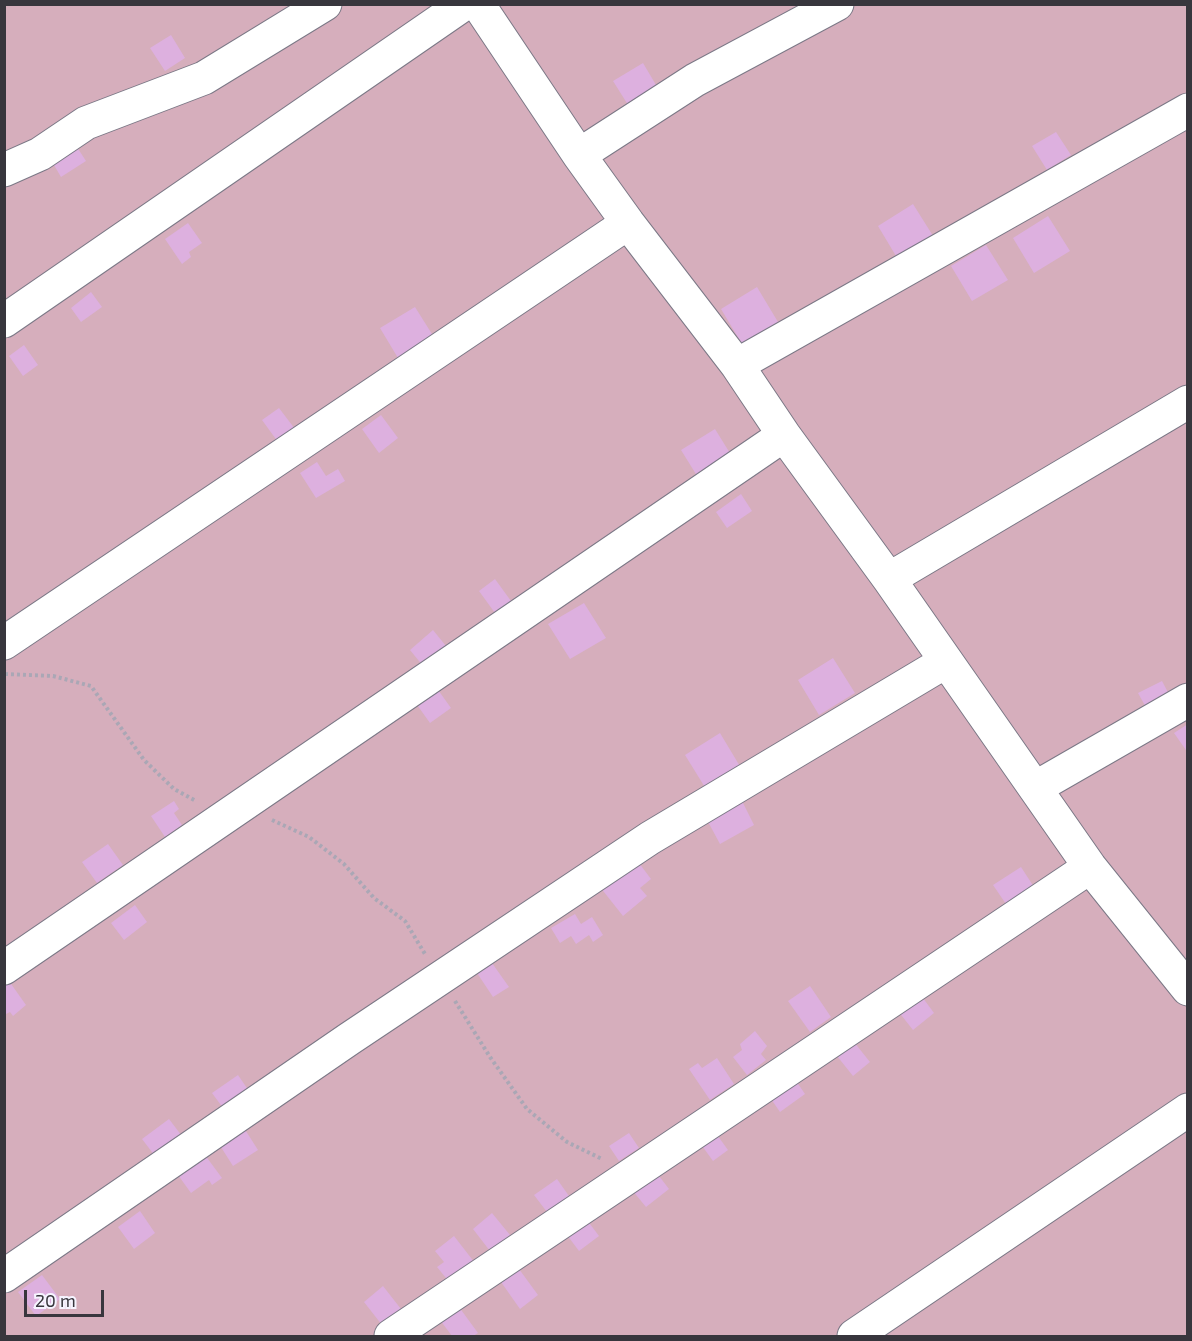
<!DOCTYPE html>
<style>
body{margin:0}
#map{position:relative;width:1192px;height:1341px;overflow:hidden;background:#e9e6f7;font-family:"Exo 2",sans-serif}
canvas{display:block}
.frame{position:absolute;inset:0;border:6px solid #38363d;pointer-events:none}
.scale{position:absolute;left:24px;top:1290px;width:80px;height:27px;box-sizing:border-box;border:3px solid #38363d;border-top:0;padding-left:8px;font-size:18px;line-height:21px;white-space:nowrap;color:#38363d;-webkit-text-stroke:4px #f6f4ff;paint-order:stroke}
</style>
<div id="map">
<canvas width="1192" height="1341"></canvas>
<div class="frame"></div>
<div class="scale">20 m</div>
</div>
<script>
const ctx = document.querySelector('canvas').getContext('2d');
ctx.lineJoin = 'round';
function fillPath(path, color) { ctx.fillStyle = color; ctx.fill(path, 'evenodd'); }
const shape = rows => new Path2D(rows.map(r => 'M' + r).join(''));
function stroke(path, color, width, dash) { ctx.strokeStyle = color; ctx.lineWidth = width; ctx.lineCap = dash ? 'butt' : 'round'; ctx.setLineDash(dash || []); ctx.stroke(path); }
fillPath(shape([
 [5,5,1187,5,1187,1336,5,1336]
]), '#d6aebc');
fillPath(shape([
 [171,35,185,58,165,71,150,48],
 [643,63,659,90,630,108,613,81],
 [1056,132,1071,155,1047,170,1032,146],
 [75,144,86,161,61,177,51,160],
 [913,204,935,239,899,261,878,226],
 [1048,216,1070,251,1034,273,1013,238],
 [188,223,202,243,189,252,191,257,182,264,165,239],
 [986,245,1008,280,972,301,951,266],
 [757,287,778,322,742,344,721,309],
 [91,292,102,307,81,322,71,308],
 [415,307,437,342,401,363,380,328],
 [24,345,38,365,23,376,9,356],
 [279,408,295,429,278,442,262,420],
 [381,415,398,438,379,453,362,429],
 [715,429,733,458,699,479,681,450],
 [317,462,326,476,338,469,345,481,316,498,300,473],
 [741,494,752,511,727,528,716,512],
 [495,579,511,601,495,613,479,591],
 [584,603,606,638,570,659,548,624],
 [433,630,446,646,423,666,410,650],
 [833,658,855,693,819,715,798,680],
 [1162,681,1171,698,1148,711,1138,693],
 [436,687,451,708,430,723,415,702],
 [1188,724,1188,753,1174,733],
 [720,733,741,768,706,789,685,755],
 [741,799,754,825,720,844,706,818],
 [174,801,179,809,174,813,182,825,165,837,151,816],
 [108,844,123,865,97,883,82,862],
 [636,859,651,879,640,888,647,896,623,916,600,887],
 [1021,867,1034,887,1006,904,993,885],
 [135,905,147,922,124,940,111,923],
 [575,914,581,924,592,917,603,935,593,942,589,935,576,944,571,936,560,943,551,928],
 [492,963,509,987,493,997,477,973],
 [9,981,26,1005,13,1016,10,1012,4,1015,4,984],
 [810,986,831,1017,810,1032,788,1001],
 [920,994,934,1013,913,1030,898,1011],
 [755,1031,767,1046,761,1054,766,1060,747,1075,733,1057,742,1050,740,1044],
 [850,1037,870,1062,853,1076,833,1051],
 [717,1058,734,1084,710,1100,689,1069,698,1063,702,1068],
 [238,1075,251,1094,226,1112,212,1093],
 [794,1078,805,1094,780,1112,769,1096],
 [169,1119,185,1140,158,1160,142,1139],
 [244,1128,258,1150,233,1166,219,1144],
 [715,1132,728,1150,713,1161,700,1143],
 [629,1133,639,1148,619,1161,609,1146],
 [205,1155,222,1178,212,1185,209,1180,191,1193,178,1175],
 [656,1172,669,1189,646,1207,632,1190],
 [557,1179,569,1196,547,1212,534,1195],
 [140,1211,155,1233,134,1249,118,1227],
 [492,1213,510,1235,490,1251,473,1229],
 [587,1220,599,1236,579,1251,567,1235],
 [454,1236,475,1263,450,1283,437,1267,444,1262,435,1251],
 [519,1269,538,1295,520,1309,501,1282],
 [42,1275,60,1299,36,1316,18,1292],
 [383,1286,401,1309,382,1325,364,1302],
 [459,1307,478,1333,473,1336,452,1336,440,1320]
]), '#ddb0df');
const minor = shape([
 [478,4,579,155,628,223,737,365,784,435,889,579,1090,867,1188,989],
 [579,155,695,80,837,4],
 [4,170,40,154,86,123,204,78,325,4],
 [4,321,464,4],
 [737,365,1188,110],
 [889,579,1188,402],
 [4,643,628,223],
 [1035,788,1188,700],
 [4,968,784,435],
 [4,1276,349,1039,650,838,945,662],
 [391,1336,1090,867],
 [854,1336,1188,1110]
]);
stroke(minor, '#7b7886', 35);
stroke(shape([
 [5,674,53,676,91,686,144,760,174,789,196,801],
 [272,820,309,837,344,864,374,898,405,921,425,954],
 [455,1001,490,1057,527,1109,567,1142,602,1159]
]), '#aaa7b5', 4, [3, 3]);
stroke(minor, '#fff', 33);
</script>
